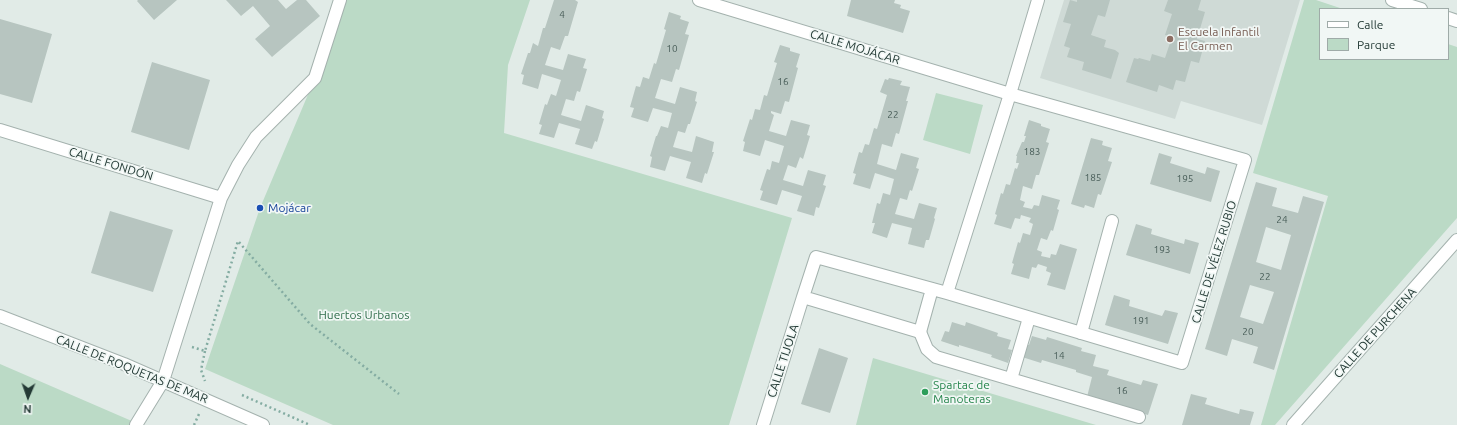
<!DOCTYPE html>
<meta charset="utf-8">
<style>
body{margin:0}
#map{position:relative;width:1457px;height:425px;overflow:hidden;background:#e1ebe7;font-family:Ubuntu,sans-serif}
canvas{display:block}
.legend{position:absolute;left:1319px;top:8px;width:130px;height:52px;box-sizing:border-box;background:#f1f7f5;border:1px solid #9faba8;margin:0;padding:5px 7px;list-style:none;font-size:12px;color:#233a35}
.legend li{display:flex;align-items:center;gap:8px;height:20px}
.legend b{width:20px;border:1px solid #9faba8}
.north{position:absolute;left:8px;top:377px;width:40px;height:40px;-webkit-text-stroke:3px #f1f7f5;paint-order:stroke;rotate:182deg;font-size:11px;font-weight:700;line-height:16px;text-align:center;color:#233a35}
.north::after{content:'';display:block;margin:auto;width:14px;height:18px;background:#233a35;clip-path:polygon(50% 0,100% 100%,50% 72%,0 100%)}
</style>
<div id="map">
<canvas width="1457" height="425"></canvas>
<ul class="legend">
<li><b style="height:5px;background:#fff"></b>Calle</li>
<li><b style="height:11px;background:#bbdac6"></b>Parque</li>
</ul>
<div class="north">N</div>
</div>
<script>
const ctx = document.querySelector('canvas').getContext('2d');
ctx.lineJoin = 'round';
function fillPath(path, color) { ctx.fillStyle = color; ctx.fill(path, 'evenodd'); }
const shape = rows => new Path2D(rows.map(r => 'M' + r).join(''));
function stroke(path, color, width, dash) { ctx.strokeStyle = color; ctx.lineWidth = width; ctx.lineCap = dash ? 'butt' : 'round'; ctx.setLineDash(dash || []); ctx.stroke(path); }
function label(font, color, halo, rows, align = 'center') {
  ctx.font = font + ' Ubuntu,sans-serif'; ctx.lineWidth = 3.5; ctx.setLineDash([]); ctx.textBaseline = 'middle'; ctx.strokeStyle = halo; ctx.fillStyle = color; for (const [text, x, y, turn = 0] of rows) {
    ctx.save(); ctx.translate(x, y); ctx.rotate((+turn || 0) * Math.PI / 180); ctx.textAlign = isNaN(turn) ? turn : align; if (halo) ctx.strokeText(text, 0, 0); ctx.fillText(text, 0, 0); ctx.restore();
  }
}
fillPath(shape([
 [1064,0,1300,0,1262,125,1181,101,1175,119,1040,78]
]), '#cfdad6');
fillPath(shape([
 [340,0,530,0,508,65,504,133,792,218,729,425,333,425,205,369,260,208,315,78],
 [1304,0,1316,0,1343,9,1320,9,1320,59,1448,59,1448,44,1457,47,1457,218,1275,425,1261,425,1328,196,1253,173],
 [936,93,983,105,970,154,923,140],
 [873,358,1096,425,856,425],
 [0,364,141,425,0,425]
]), '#bbdac6');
fillPath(shape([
 [138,0,177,0,154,20,137,1],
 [226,0,278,0,286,9,297,0,306,0,320,16,272,57,255,39,270,26,253,6,241,16],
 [554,0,575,0,578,2,568,36,565,36,560,50,551,47,545,65,563,70,568,54,586,59,583,68,587,69,580,92,577,91,574,101,566,99,561,115,581,121,586,105,604,111,602,118,604,119,597,142,595,141,592,149,575,144,580,129,559,123,554,138,539,134,542,125,539,124,545,104,547,105,551,94,556,96,561,80,542,74,538,89,522,84,524,75,521,74,528,53,530,53,533,43,538,46,543,28,545,28],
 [851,0,895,0,894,3,901,5,900,8,910,11,903,33,847,16],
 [1070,0,1077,2,1077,0,1110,0,1105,17,1098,15,1091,35,1106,40,1104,47,1115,50,1119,53,1111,79,1082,70,1084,62,1067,57,1070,48,1064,46,1071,24,1063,22],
 [1168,0,1201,0,1198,10,1205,12,1197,39,1205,41,1199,63,1191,61,1185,82,1176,80,1173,90,1159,85,1157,92,1126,82,1134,58,1138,59,1139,58,1150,61,1152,54,1165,58,1172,37,1165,35,1172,14,1164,11],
 [669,12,681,16,680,19,689,22,685,34,689,35,679,70,676,69,672,82,661,79,655,98,675,104,680,87,697,92,695,101,697,102,690,124,688,124,685,133,678,131,673,147,692,152,696,136,714,142,712,152,714,152,707,174,705,173,702,183,686,178,691,162,670,156,665,171,650,167,652,157,650,156,656,136,657,136,661,126,668,128,672,113,653,108,648,122,631,117,634,108,630,107,636,86,640,87,643,77,649,79,654,63,656,64,666,30,664,29],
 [0,19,52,34,32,103,0,94],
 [780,45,790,48,790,51,800,54,796,67,798,68,789,102,785,101,781,114,771,111,771,113,774,115,769,131,786,136,791,120,810,125,807,135,810,136,803,159,800,157,796,168,788,165,783,180,803,186,808,170,826,175,823,185,826,186,819,208,816,207,814,216,797,211,802,196,782,190,777,205,760,200,763,191,760,190,767,169,770,170,772,161,779,163,784,146,765,140,760,156,743,151,745,142,743,141,750,119,752,120,755,109,760,110,764,95,767,96,777,63,774,62],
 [152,62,210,80,189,150,131,132],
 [889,78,902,81,900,85,910,87,906,101,908,101,899,134,896,133,892,147,882,144,877,164,896,170,901,153,919,158,916,168,919,169,912,191,910,190,907,200,900,198,895,214,914,219,919,203,937,208,934,218,935,219,929,240,926,240,924,248,908,244,912,228,892,223,887,238,872,233,875,223,872,223,877,203,880,204,883,193,890,195,894,179,875,173,870,189,853,184,856,174,853,173,859,152,862,153,865,144,869,145,874,128,877,129,887,95,880,92,885,79,888,80],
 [1029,120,1041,124,1041,126,1050,129,1046,142,1049,143,1039,175,1036,175,1032,189,1023,186,1020,200,1025,202,1023,207,1032,209,1034,205,1039,206,1042,195,1060,200,1057,209,1059,210,1053,231,1051,230,1047,240,1041,238,1037,250,1042,252,1041,256,1050,258,1051,254,1056,255,1060,244,1077,249,1065,290,1047,285,1051,273,1046,271,1047,267,1038,264,1036,268,1032,267,1029,279,1011,274,1014,264,1012,263,1018,242,1020,243,1023,233,1030,235,1033,224,1029,222,1031,218,1021,215,1020,219,1015,218,1011,229,994,224,997,215,995,214,1001,193,1003,194,1006,184,1010,185,1015,168,1017,169,1019,163,1016,163,1017,156,1016,156,1022,142,1024,142,1026,136,1024,136],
 [1091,138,1103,141,1102,145,1112,148,1108,161,1112,162,1101,195,1098,194,1094,208,1085,205,1084,208,1071,204],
 [1159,153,1172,157,1170,163,1205,174,1207,167,1220,171,1211,202,1150,184],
 [1256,182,1277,188,1272,206,1298,213,1303,196,1324,202,1274,370,1253,363,1258,347,1232,339,1227,356,1205,349],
 [1266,227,1291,235,1281,270,1256,262],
 [1250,285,1274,292,1263,324,1240,317],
 [110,211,173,230,153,292,91,273],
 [1136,224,1152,229,1151,234,1184,244,1185,239,1199,243,1190,274,1126,255],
 [1114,295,1130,300,1129,306,1162,316,1165,310,1178,313,1168,344,1105,325],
 [952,322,965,326,966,322,998,333,997,336,1011,340,1008,349,1012,350,1008,363,991,357,992,355,959,345,959,347,941,341,945,331,949,332],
 [1032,336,1046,340,1047,337,1082,348,1081,351,1096,355,1093,366,1109,370,1107,375,1141,385,1143,380,1158,384,1148,415,1087,397,1092,377,1076,372,1076,370,1042,360,1041,363,1022,357,1025,345,1029,345],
 [819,348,848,358,830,413,801,404],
 [1191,394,1207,398,1205,404,1239,414,1240,409,1254,412,1250,425,1182,425]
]), '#b7c5c0');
const lane = shape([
 [920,332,927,349,936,357,1139,417],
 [1081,333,1112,221],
 [1011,379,1029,318],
 [136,425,163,381]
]);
const street = shape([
 [699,0,1010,94,1245,160,1182,363,947,293,816,257,803,297,920,332,932,289],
 [1392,0,1421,9],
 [1448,18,1457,21],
 [0,130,221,198],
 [947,293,1010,94,1038,0],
 [0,316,124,364,263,425],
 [163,381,221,198,238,165,256,137,315,78,340,0],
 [763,425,803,297],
 [1293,425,1457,240]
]);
stroke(lane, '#a4b2ae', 14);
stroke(street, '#a4b2ae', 14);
stroke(shape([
 [192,347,205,351,238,241,310,324,399,394],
 [205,351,201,370,205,381],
 [242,395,310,425],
 [194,425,199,414]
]), '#84aca2', 2.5, [2, 3]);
stroke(lane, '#fff', 12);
stroke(street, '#fff', 12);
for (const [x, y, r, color] of [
 [1170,39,4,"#8d6e63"],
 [260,208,4,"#1a4fb4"],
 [925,392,4,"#2e9e5b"]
]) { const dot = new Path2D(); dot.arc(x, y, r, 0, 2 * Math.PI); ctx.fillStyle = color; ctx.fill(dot); stroke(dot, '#f1f7f5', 1.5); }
label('10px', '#485d58', null, [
 ["4",562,15],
 ["10",672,49],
 ["16",783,82],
 ["22",893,115],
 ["183",1032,152],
 ["185",1093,178],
 ["195",1185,179],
 ["24",1282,220],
 ["193",1162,250],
 ["22",1265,277],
 ["191",1141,321],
 ["20",1248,332],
 ["14",1059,356],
 ["16",1122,391]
]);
label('12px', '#785e54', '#f1f7f5', [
 ["Escuela Infantil",1178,32],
 ["El Carmen",1178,46]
], 'left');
label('12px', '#233a35', '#f1f7f5', [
 ["CALLE MOJÁCAR",855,47,17],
 ["CALLE FONDÓN",111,164,17],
 ["CALLE DE VÉLEZ RUBIO",1214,262,-73],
 ["CALLE DE PURCHENA",1375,333,-48],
 ["CALLE TIJOLA",783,361,-72],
 ["CALLE DE ROQUETAS DE MAR",132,369,22]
]);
label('12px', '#164399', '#f1f7f5', [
 ["Mojácar",268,208]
], 'left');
label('12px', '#306e4c', '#f1f7f5', [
 ["Huertos Urbanos",364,315]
]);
label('12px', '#27864d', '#f1f7f5', [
 ["Spartac de",933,385],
 ["Manoteras",933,399]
], 'left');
</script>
